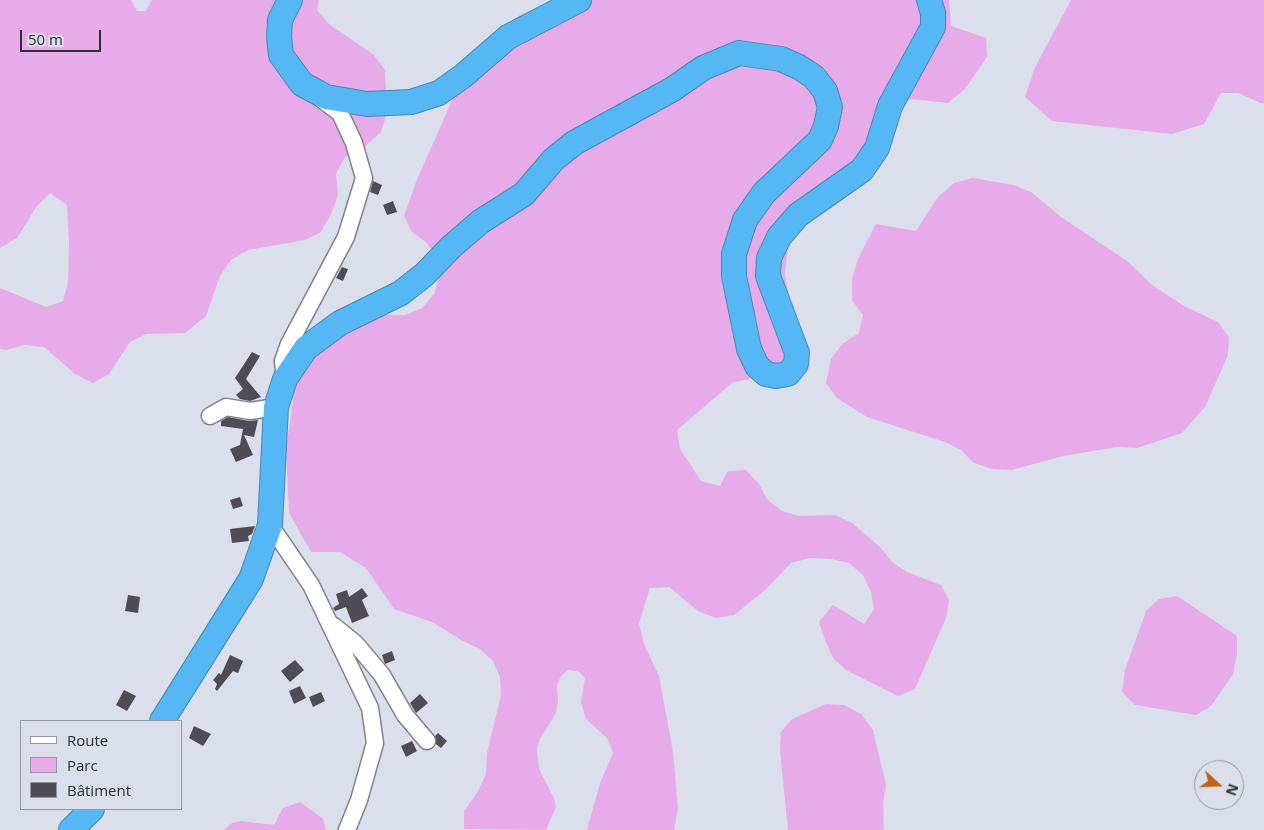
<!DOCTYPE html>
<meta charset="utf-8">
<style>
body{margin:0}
#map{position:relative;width:1264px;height:830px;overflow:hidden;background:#dadfeb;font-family:"Open Sans",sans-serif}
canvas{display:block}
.legend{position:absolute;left:20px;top:720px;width:162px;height:90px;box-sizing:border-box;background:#dadfeb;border:1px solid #9498a1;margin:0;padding:6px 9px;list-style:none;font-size:15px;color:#2c2e33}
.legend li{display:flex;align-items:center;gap:10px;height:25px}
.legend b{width:25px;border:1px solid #9498a1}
.north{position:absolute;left:1194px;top:760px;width:50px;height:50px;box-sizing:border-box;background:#dadfeb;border:1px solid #9498a1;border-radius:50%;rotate:110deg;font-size:14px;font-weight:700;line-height:20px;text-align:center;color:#2c2e33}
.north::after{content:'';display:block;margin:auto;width:18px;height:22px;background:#c06314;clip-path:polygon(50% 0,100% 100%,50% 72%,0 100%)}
.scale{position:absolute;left:20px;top:30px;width:81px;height:22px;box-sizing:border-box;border:2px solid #2c2e33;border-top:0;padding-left:6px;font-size:15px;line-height:18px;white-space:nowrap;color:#2c2e33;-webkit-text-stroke:4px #dadfeb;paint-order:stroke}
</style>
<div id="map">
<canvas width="1264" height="830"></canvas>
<ul class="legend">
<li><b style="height:6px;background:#fff"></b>Route</li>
<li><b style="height:14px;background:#e8abe9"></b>Parc</li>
<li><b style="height:14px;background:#4f4c56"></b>Bâtiment</li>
</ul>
<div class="north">N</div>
<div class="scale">50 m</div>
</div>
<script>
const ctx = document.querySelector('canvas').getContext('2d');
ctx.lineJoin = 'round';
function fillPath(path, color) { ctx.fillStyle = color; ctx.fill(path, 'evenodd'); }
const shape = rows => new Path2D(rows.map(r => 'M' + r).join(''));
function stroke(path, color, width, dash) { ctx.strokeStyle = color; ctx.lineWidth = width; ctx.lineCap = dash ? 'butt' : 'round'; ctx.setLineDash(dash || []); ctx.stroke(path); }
fillPath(shape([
 [0,0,131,0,137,11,146,11,152,0,319,0,317,10,329,24,374,55,385,70,387,113,381,132,362,149,345,157,336,174,338,195,331,214,321,232,305,240,248,250,231,260,220,276,206,316,185,333,146,334,130,342,109,374,93,383,75,374,44,347,24,345,6,350,0,349,0,288,46,307,63,301,68,283,69,243,67,205,50,193,37,206,17,238,0,248],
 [556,0,949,0,951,26,986,38,987,57,965,89,948,103,911,99,894,108,813,215,792,236,787,255,785,275,795,328,792,347,782,363,749,379,732,383,677,430,680,449,701,481,720,486,728,471,746,470,759,484,767,499,782,511,799,516,835,515,852,523,881,548,892,562,907,572,941,585,949,600,946,618,915,689,898,696,846,670,833,658,825,640,819,622,833,605,864,624,874,609,871,592,863,575,849,563,831,559,810,558,791,563,765,590,734,615,716,618,698,611,669,587,650,588,639,623,644,644,659,676,673,752,678,808,674,830,587,830,600,783,613,753,607,738,586,719,581,702,585,678,578,671,568,670,561,676,557,685,558,703,556,713,540,739,537,748,539,769,554,798,556,807,546,830,464,829,464,811,477,793,486,774,487,753,501,695,500,677,493,661,480,649,463,641,432,622,394,609,366,568,340,552,311,552,289,513,286,450,294,392,306,347,350,314,405,315,422,308,434,294,439,277,437,259,427,243,412,232,404,216,416,182,465,71,504,27,520,15],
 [1071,0,1264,0,1264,102,1263,104,1238,93,1221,93,1204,124,1172,134,1052,121,1025,97,1035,67],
 [973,178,1013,185,1031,192,1061,217,1127,261,1152,285,1184,306,1218,322,1229,337,1228,355,1205,407,1182,433,1137,448,1117,447,1063,456,1012,470,992,469,974,463,961,450,945,442,867,417,837,398,826,383,831,359,842,344,859,333,863,315,852,300,852,280,858,259,876,224,916,231,938,197,954,183],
 [1177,596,1237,636,1237,654,1233,674,1211,706,1196,715,1135,705,1122,692,1125,670,1146,611,1159,599],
 [826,704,844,705,861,714,873,730,886,785,883,803,884,830,788,830,780,750,781,732,792,719],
 [300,802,323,819,326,830,224,830,232,823,241,821,274,825,283,808]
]), '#e8abe9');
fillPath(shape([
 [373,181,382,185,378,195,370,192],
 [393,201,397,212,387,215,383,205],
 [342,267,348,269,343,281,336,278],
 [252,352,260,356,246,379,261,397,250,401,240,399,236,395,243,389,235,378],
 [228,417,249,421,258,420,254,437,244,435,253,455,236,462,230,449,240,445,243,429,221,426,221,421],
 [240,497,243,506,233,509,230,500],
 [255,526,252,534,248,536,249,541,232,543,230,529],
 [362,588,368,596,362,600,369,616,352,623,346,607,335,611,333,608,339,604,336,594,347,590,349,597],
 [128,595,140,597,138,613,125,611],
 [392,651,395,660,385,664,382,655],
 [230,655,243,661,238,673,233,671,217,691,215,689,217,684,213,680,219,673,221,675],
 [295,660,304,670,290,682,281,671],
 [300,686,306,698,294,704,289,691],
 [124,690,136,696,127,711,116,705],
 [321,692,325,701,313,707,309,697],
 [420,694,428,703,416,713,410,703],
 [194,726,211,734,203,746,189,738],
 [438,733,447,741,441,748,436,744,435,736],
 [412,741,417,751,406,757,401,746]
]), '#4f4c56');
const minor = shape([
 [285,379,283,361,289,344,346,237,364,178,354,143,340,113,320,98],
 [210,416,226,407,250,411,276,407],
 [270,525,311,585,370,708,375,743,359,800,347,830],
 [334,626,356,644,382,675,405,715,427,741]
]);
const highway = shape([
 [290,0,280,20,279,37,281,55,302,84,326,97,367,104,411,102,439,93,463,76,508,37,579,0],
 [162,721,251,579,270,525,276,407,285,379,306,348,340,323,401,293,425,274,451,247,480,222,524,194,554,159,574,143,673,89,703,68,739,53,781,59,799,67,814,77,825,91,830,107,826,126,820,140,764,193,745,220,734,254,734,276,749,349,757,366,766,374,776,376,788,374,796,364,797,353,768,276,769,258,779,237,798,215,862,170,877,148,890,106,933,27,933,13,929,0],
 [71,830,92,809]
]);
stroke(minor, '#7e828c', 19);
stroke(highway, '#4788b1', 26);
stroke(minor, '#fff', 16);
stroke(highway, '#55b8f5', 24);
</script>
